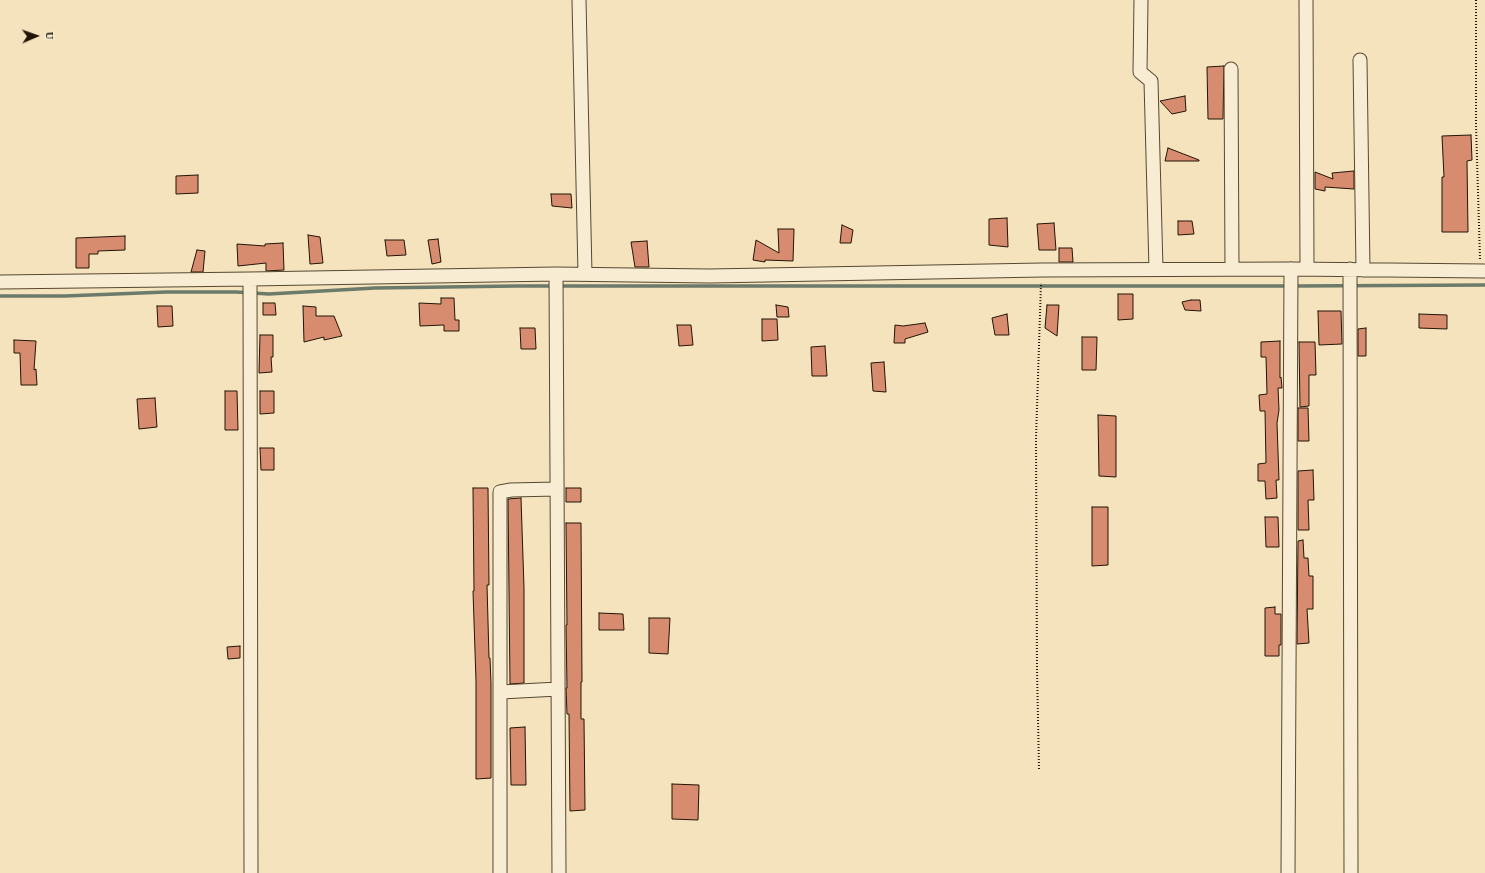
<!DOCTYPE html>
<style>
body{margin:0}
#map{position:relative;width:1485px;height:873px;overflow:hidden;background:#f4e3bc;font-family:Vollkorn,serif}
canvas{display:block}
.north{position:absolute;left:16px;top:16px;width:40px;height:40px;-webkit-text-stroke:3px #f8edd3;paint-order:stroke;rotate:88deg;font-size:11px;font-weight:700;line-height:16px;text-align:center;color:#221405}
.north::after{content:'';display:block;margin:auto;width:14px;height:18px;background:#221405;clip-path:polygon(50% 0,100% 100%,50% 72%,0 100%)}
</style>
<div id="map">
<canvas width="1485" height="873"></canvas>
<div class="north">U</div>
</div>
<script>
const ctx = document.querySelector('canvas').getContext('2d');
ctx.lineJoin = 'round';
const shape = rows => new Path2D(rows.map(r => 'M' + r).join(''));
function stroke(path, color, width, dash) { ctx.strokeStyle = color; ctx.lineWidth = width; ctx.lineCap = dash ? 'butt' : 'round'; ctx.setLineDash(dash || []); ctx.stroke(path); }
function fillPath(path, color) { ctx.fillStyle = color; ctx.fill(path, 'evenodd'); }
stroke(shape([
 [1294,286,1485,285],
 [0,296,65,296,166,292,236,292,269,294,375,288,516,286,1288,286]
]), '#6b7a6b', 3.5);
const building = shape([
 [1224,66,1223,119,1208,119,1207,67,1224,66],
 [1185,96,1186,111,1172,114,1160,101,1185,96],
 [1471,135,1472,160,1467,161,1468,232,1442,232,1442,177,1444,177,1442,136,1471,135],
 [1168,148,1199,160,1199,161,1165,161,1168,148],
 [1354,171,1354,189,1325,187,1325,191,1315,189,1315,172,1333,179,1332,173,1354,171],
 [198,175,198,193,176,194,176,176,198,175],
 [551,194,571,194,572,208,552,206,551,194],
 [1007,218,1008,247,989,245,989,219,1007,218],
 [1178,221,1192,221,1194,234,1178,235,1178,221],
 [1054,223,1056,250,1039,250,1037,224,1054,223],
 [842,225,853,230,851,243,840,243,842,225],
 [778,229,794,229,793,261,765,260,765,262,753,260,756,240,779,253,778,229],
 [308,235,320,237,323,263,310,264,308,235],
 [125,236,125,250,98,251,98,254,89,254,89,268,76,268,76,238,125,236],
 [438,239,441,262,432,264,428,240,438,239],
 [385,240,404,240,406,255,387,256,385,240],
 [647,241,649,267,635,267,631,242,647,241],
 [283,243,284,270,266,271,266,263,238,266,237,244,265,246,265,244,283,243],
 [1059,248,1072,248,1073,262,1059,262,1059,248],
 [197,250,205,251,203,272,191,272,197,250],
 [1118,294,1133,294,1133,319,1118,320,1118,294],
 [441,298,454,298,455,320,459,320,459,331,444,331,444,325,420,326,419,303,441,304,441,298],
 [1191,300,1200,300,1201,311,1185,310,1182,302,1191,300],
 [263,303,275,303,276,315,263,315,263,303],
 [776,305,788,307,789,317,777,317,776,305],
 [1047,305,1059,305,1057,336,1045,328,1047,305],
 [157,306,172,306,173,326,158,327,157,306],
 [303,306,316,307,316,316,334,316,342,336,324,340,324,337,304,342,303,306],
 [1318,311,1341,311,1342,344,1319,345,1318,311],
 [1007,314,1009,335,995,335,992,318,1007,314],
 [1419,314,1447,315,1447,329,1419,328,1419,314],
 [762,319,777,319,778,340,762,341,762,319],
 [925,323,928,332,905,339,905,343,894,343,895,325,903,326,925,323],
 [677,325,691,325,693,345,679,346,677,325],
 [520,328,535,328,536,349,521,349,520,328],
 [1366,328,1366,356,1358,356,1358,329,1366,328],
 [260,335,273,335,273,357,271,357,272,372,259,373,260,335],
 [1082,337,1097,337,1096,370,1082,370,1082,337],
 [14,340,36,341,34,370,36,369,37,385,21,385,20,353,14,353,14,340],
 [1280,341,1280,378,1281,377,1282,388,1278,388,1279,410,1277,423,1279,480,1276,480,1277,498,1266,499,1265,481,1258,481,1258,464,1266,463,1265,411,1260,411,1259,395,1267,394,1266,357,1261,357,1261,342,1280,341],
 [1299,342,1315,342,1316,375,1309,375,1309,406,1300,407,1299,342],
 [825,346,827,376,812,376,811,347,825,346],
 [884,362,886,392,873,391,871,363,884,362],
 [225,391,237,391,238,430,225,430,225,391],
 [260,391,274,391,274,413,260,414,260,391],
 [155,398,157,427,139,429,137,399,155,398],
 [1298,408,1308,408,1309,441,1298,441,1298,408],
 [1098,415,1116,416,1116,477,1099,476,1098,415],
 [260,448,274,448,274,470,261,470,260,448],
 [1313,470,1314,500,1308,500,1309,530,1298,530,1298,471,1313,470],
 [473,488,488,488,489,585,487,585,489,658,490,658,491,684,491,778,476,779,476,681,473,591,474,591,473,488],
 [566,488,581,488,581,502,566,502,566,488],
 [521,498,524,588,524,683,510,684,508,499,521,498],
 [1092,507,1108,507,1108,565,1092,566,1092,507],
 [1265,517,1278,517,1279,547,1266,547,1265,517],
 [566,523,581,523,582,682,581,682,581,719,584,719,585,810,570,811,569,714,567,714,566,688,567,688,566,625,567,625,566,523],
 [1303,540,1304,558,1308,558,1309,576,1313,576,1313,609,1307,609,1309,643,1297,644,1298,541,1303,540],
 [1275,607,1275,614,1281,614,1281,645,1279,645,1279,656,1265,656,1265,608,1275,607],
 [599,613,623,614,624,630,599,630,599,613],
 [649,618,670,618,668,654,649,653,649,618],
 [240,646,240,658,228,659,227,647,240,646],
 [525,727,526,785,511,785,510,728,525,727],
 [672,784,699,785,698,820,672,819,672,784]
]);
fillPath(building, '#d78c70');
stroke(building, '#221405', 1);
const minor = shape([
 [579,0,585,274],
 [1141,0,1140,72,1151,81,1156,269],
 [1306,0,1307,269],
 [1360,60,1363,270],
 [1231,69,1232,269],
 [1350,269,1351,873],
 [556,274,559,873],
 [250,279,251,873],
 [0,282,250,279,556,274,710,276,1042,270,1291,269,1485,271],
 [501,692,558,689],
 [500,873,500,492,511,490,557,489],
 [1288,873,1291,269]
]);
stroke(minor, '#564833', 15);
stroke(shape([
 [1476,0,1476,125,1480,259],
 [1039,769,1037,669,1036,439,1041,283]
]), '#221405', 2, [1, 2]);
stroke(minor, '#f8edd3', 13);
</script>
